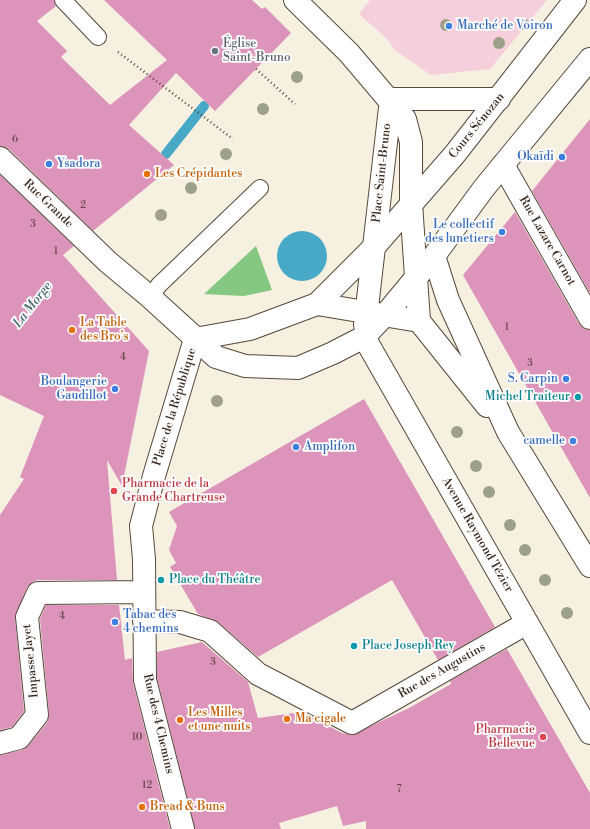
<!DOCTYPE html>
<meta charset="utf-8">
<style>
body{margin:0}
canvas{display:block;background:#f5f0e0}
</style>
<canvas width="590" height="829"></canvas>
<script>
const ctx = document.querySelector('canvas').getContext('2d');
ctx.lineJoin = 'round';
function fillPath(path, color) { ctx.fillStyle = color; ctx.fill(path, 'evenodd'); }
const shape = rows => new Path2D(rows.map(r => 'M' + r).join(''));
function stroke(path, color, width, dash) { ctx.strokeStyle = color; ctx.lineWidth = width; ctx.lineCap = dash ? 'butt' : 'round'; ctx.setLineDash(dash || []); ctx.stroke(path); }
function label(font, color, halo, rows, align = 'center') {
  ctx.font = font + ' "Libre Bodoni",serif'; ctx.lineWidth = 3.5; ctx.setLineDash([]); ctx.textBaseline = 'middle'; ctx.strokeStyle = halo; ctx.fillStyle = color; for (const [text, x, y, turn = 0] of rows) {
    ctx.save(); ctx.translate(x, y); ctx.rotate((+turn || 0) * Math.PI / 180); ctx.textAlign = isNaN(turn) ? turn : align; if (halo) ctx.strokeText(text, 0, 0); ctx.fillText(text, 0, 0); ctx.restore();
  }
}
fillPath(shape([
 [370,0,547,0,490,69,431,75,395,50,386,38,359,14]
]), '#f5cfdb');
fillPath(shape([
 [256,246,272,290,244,296,204,294]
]), '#84c882');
fillPath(shape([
 '277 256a25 25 0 1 1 50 0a25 25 0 1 1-50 0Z'
]), '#48a9c7');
stroke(shape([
 [166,154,204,106]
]), '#48a9c7', 10);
fillPath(shape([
 [0,0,54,0,56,6,37,21,67,51,61,57,110,105,167,60,104,0,252,0,262,9,265,7,291,33,215,111,176,73,129,125,174,165,93,231,9,149,0,146],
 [590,119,590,293,532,191],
 [0,175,74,246,63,255,149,351,122,486,107,460,117,580,38,580,32,582,27,587,15,618,24,711,12,727,0,730,0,515,24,479,20,477,44,416,0,395],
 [515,212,579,324,584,329,590,330,590,498,463,275],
 [364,399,495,627,438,660,392,580,258,657,218,622,198,614,170,567,176,563,169,550,177,526,169,512],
 [46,605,119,605,125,660,132,658,133,683,170,829,0,829,0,755,22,750,28,746,47,723,49,714,40,619],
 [202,642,248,682,258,718,302,712,342,733,352,735,409,708,451,684,450,681,507,649,590,793,590,829,366,829,366,821,343,826,337,806,279,823,281,829,195,829,157,678,157,652]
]), '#dd94bb');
const lane = shape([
 [63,0,98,37],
 [150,297,159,285,260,188]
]);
const street = shape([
 [295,0,349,53,405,119,411,142,411,203,419,321],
 [391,99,499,99],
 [503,165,590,318],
 [374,247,391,99],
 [144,621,180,622,210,631,258,674,352,723,527,623],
 [0,743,19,738,37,715,27,617,38,593,143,592],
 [183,829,145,680,144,559,141,526,154,476,195,339]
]);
const primary = shape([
 [0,158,108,262,150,297,216,357,245,366,298,368,333,353,364,337,385,315,434,256,484,188,590,59],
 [434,256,448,300,508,432,590,566],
 [317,304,419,321,487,406],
 [365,325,374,247],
 [364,337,590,733],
 [195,339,250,329,317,304,374,247,455,154,575,0]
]);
stroke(lane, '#57483b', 18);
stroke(street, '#57483b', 24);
stroke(primary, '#57483b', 24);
stroke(shape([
 [118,52,233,139],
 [256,69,295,104]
]), '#57483b', 2.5, [1, 3]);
stroke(lane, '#fff', 16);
stroke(street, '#fff', 22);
stroke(primary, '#fff', 22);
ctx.fillStyle = '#9da189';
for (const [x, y] of [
 [523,24],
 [446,25],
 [499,43],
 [297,77],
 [263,109],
 [226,154],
 [191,188],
 [161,215],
 [217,401],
 [457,432],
 [476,466],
 [489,492],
 [510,525],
 [525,550],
 [545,580],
 [567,613]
]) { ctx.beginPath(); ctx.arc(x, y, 6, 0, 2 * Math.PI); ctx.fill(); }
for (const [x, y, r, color] of [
 [449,26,4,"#3f7fe0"],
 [215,51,4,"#6b7280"],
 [562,157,4,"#3f7fe0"],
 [49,164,4,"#3f7fe0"],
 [147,174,4,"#e8710a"],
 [502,232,4,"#3f7fe0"],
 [72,330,4,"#e8710a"],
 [566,379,4,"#3f7fe0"],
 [115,389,4,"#3f7fe0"],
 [578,397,4,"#0f9aa8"],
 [573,441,4,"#3f7fe0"],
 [296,447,4,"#3f7fe0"],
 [114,491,4,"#e0444e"],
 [161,580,4,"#0f9aa8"],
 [115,622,4,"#3f7fe0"],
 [354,646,4,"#0f9aa8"],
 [287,719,4,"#e8710a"],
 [180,720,4,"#e8710a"],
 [543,737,4,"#e0444e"],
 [142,807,4,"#e8710a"]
]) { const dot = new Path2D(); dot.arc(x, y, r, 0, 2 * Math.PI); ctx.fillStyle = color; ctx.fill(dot); stroke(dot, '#fff', 1.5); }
label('10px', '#644445', null, [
 ["6",15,140],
 ["2",83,206],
 ["3",33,225],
 ["1",56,252],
 ["1",507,328],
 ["4",123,358],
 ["3",530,364],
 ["4",62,617],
 ["3",213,663],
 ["10",137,738],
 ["12",147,786],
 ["7",399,790]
]);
label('12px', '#366cbe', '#fff', [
 ["Marché de Voiron",457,26,"left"],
 ["Okaïdi",554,157],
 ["Ysadora",57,164,"left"],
 ["Le collectif",494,225],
 ["des lunetiers",494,239],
 ["S. Carpin",558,379],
 ["Boulangerie",107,382],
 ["Gaudillot",107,396],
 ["camelle",565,441],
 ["Amplifon",304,447,"left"],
 ["Tabac des",123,615,"left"],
 ["4 chemins",123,629,"left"]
], 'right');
label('12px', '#5b616d', '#fff', [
 ["Église",223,44],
 ["Saint-Bruno",223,58]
], 'left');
label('12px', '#3b2a1e', '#fff', [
 ["Cours Sénozan",477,126,-51],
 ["Place Saint-Bruno",382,173,-84],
 ["Rue Grande",48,204,44],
 ["Rue Lazare Carnot",547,241,60],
 ["Place de la République",175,407,-73],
 ["Avenue Raymond Tézier",477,535,60],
 ["Impasse Jayet",31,661,-96],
 ["Rue des Augustins",442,671,-30],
 ["Rue des 4 Chemins",158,724,77]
]);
label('12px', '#c56008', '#fff', [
 ["Les Crépidantes",155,174],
 ["La Table",80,323],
 ["des Bro’s",80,337],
 ["Les Milles",188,713],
 ["et une nuits",188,727],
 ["Ma cigale",295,719],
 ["Bread & Buns",150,807]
], 'left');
label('12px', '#0d838f', '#fff', [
 ["Michel Traiteur",570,397,"right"],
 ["Place du Théâtre",169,580],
 ["Place Joseph Rey",362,646]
], 'left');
label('12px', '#be3a42', '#fff', [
 ["Pharmacie de la",122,484],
 ["Grande Chartreuse",122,498],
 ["Pharmacie",535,730,"right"],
 ["Bellevue",535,744,"right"]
], 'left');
label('italic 13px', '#41636a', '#fff', [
 ["La Morge",33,305,-52]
]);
</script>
